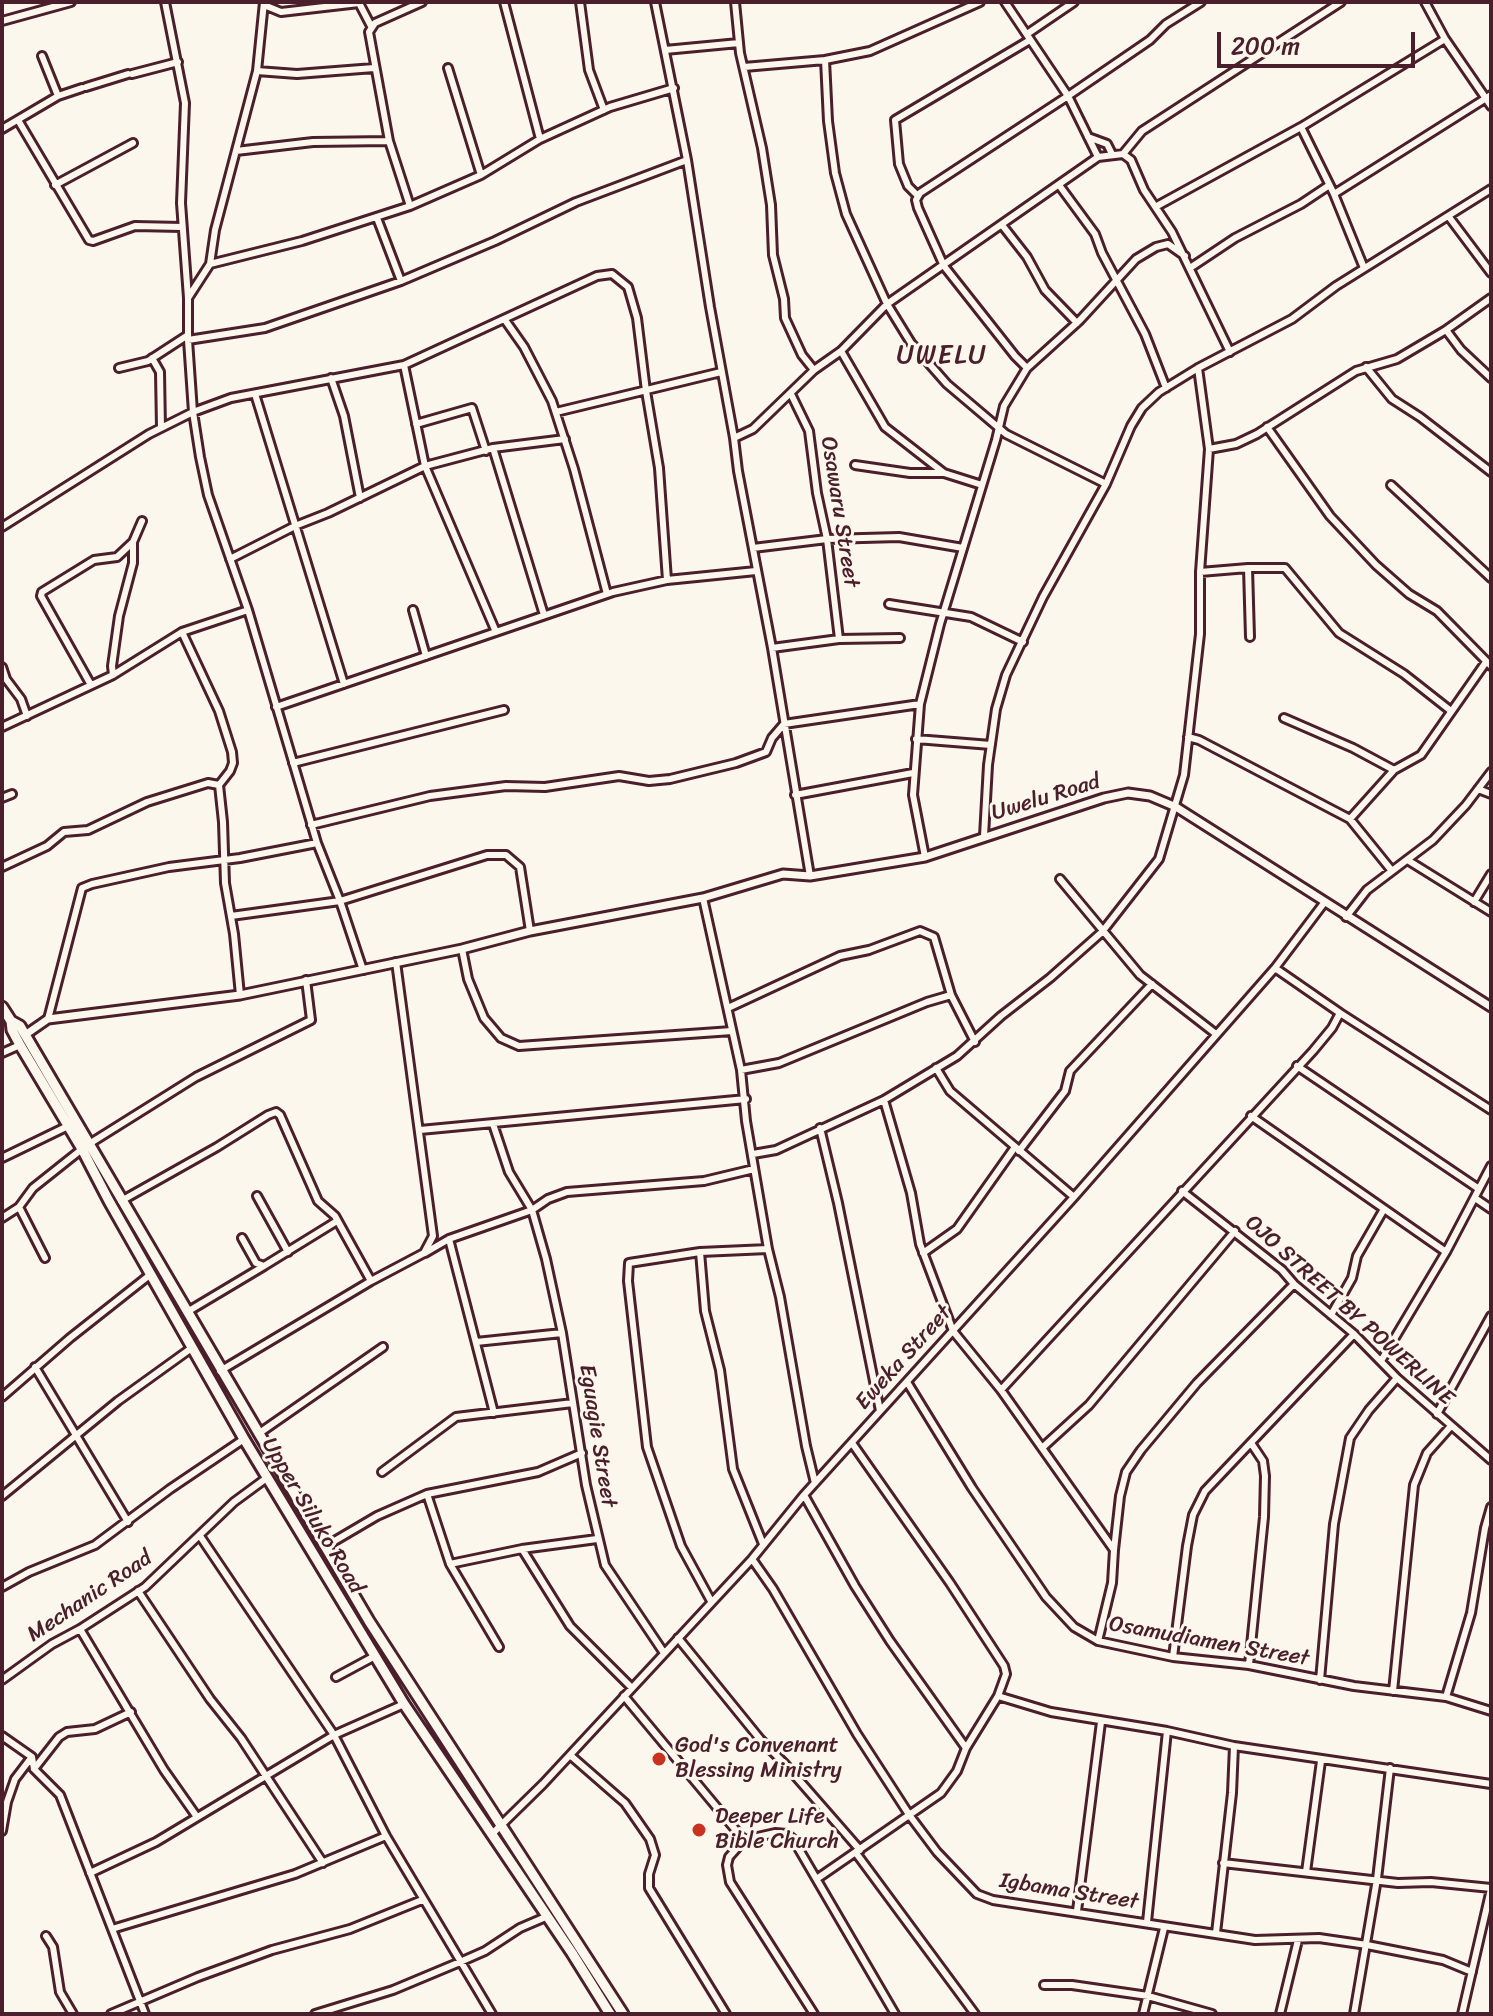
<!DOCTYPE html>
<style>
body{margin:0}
#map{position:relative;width:1493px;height:2016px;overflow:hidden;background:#fbf7ec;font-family:Sriracha,sans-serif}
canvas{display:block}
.frame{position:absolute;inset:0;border:4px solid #4a1f2b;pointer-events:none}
.scale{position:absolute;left:1217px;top:32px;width:198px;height:36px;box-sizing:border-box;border:4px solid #4a1f2b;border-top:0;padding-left:10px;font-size:24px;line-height:28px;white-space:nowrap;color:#4a1f2b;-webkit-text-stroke:6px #fbf7ec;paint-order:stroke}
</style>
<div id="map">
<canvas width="1493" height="2016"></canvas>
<div class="frame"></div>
<div class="scale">200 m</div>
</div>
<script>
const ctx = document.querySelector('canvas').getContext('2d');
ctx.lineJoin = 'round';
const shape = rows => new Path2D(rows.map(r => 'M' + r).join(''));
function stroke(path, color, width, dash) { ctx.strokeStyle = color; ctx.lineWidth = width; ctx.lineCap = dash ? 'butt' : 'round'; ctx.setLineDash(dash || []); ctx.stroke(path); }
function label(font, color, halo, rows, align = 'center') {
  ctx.font = font + ' Sriracha,sans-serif'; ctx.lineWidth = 6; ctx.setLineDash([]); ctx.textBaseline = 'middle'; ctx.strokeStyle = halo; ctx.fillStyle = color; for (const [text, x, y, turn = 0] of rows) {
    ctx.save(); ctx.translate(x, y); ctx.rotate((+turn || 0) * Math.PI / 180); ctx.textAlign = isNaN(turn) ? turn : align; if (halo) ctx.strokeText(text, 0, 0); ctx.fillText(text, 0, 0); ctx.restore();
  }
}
const minor = shape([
 [165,2,185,103,181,203,188,298,188,340,193,412,200,457,208,495,248,610,317,843,340,901,363,970],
 [504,2,540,139],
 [580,2,589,70,604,110],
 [655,2,687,160,710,307,734,438,738,471,772,648,810,876],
 [735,2,740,53,762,148,771,205,773,255,784,299,785,318,802,355,814,370],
 [1005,2,1068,96,1098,157],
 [1425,2,1445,39,1491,106],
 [264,5,281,12,359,3,371,26],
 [2,21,71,2],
 [1027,34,1074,2],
 [665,50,739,43],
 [42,56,58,96],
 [825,60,870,51,980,2],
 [744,67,825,60,828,121,835,173,846,214,887,304,911,343,947,384,1006,434,1106,484],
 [448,68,481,175],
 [257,71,297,74,374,68],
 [132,74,178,62],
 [86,87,128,74],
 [18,120,89,240,93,241,135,226,182,227],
 [1301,127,1334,194,1364,268],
 [2,129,58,96,82,88],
 [1088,137,1107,144,1112,154],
 [236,151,313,142,389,141],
 [1123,154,1131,160,1144,190,1172,232,1230,352],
 [55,185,133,143],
 [1059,185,1095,234,1102,253,1145,334,1166,388],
 [1334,194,1491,95],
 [918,196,908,186,899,164,895,120,1030,40],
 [410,206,389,141,369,32,375,23,422,2],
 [1157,206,1301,127,1445,39],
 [1449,217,1491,273],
 [377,218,401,281],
 [1002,225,1027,257,1045,290,1077,323],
 [210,264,302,241,410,206,481,175,540,139,610,107,674,88],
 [1190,268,1235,238,1301,204,1328,186],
 [188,298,210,264,215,230,257,71,264,2],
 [505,320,524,347,552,401,574,469,607,594],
 [1446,330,1461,350,1491,378],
 [188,340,265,328,401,281,495,241,576,202,687,160],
 [841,351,885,427,944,473,982,485],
 [152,358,160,372,161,428],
 [404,365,425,466,496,632],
 [1366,367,1392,399,1420,417,1491,472],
 [119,368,148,361,188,335],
 [1027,368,1015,356,944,266,918,208,916,200,920,193,1068,96,1150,40,1166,24,1201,2],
 [1198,368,1209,449],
 [331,378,344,416,360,498],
 [255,394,344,684],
 [791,394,809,431,817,493,827,539,839,639],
 [556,412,721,372],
 [416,424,472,408,486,451],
 [1267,427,1330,516,1376,565,1409,594,1437,611,1491,666],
 [734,438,753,429,814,370,841,351,887,304,1098,157,1123,154,1142,131,1341,2],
 [493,448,544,615],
 [855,465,910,473,944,473],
 [1391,485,1491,578],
 [2,527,149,434,193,412,231,398,404,365,597,276,612,274,628,287,637,318,646,391,659,468,667,580],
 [753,548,827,539,899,537,963,548],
 [230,559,295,526,328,513,425,466,493,448,565,439],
 [1248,568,1250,637],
 [1200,572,1248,568,1285,568,1339,633,1404,674,1451,711],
 [889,604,971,617,1023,642],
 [413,610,426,656],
 [182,632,219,711,232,752,233,763,230,771,219,785],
 [772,648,839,639,900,638],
 [2,667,6,679,21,699,27,716],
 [113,675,112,666,119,616,133,563,133,542,142,521],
 [91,685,41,596,42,592,94,560,117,557,133,542],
 [276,707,613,592,667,580,756,571],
 [1284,718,1353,748,1394,770],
 [2,727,113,675,182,632,248,610],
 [1188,737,1199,740,1350,819,1392,871],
 [916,739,991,745],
 [293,763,504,710],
 [1478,789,1491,794],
 [795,795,913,773],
 [2,798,12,794],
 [1350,819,1394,770,1421,755,1486,662],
 [311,825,430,796,506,786,545,787,619,776,649,781,670,779,736,763,766,752,772,738,784,724,920,704],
 [984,836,988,765,996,709,1006,675,1043,597,1106,484,1131,426,1142,408,1159,392,1198,368,1292,319,1336,286,1491,189],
 [925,857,913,795,920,704,940,624,996,440,1004,406,1027,368,1080,320,1136,259,1156,247,1168,244,1185,256],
 [1409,861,1491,912],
 [2,867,47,846,64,832,88,830,147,802,208,783,219,785,223,822,225,883,234,934,240,995],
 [1060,879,1140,975,1216,1034],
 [703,898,741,1070,746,1121,768,1249,780,1297,806,1446,815,1483],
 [1474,902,1491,874],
 [231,916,340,901,487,855,506,855,520,867,530,931],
 [1346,917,1367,890,1433,840,1466,805,1491,772],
 [462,949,468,979,484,1018,501,1038,519,1046,732,1031],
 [1275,968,1340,1013],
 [728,1008,840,956,869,950,920,931,934,937,951,995,975,1042],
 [48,1019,82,888,92,884,169,867,240,858,317,843],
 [2,1053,20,1045],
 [1297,1066,1479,1189],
 [936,1068,950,1091,1074,1197],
 [741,1070,779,1063,927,1002,951,995],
 [884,1100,911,1193,920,1244,953,1331,1001,1390,1114,1550,1112,1583,1098,1641],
 [1251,1116,1446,1252],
 [493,1124,509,1172,532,1210,546,1259,562,1333,586,1485,605,1565,664,1653],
 [820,1128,838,1203,880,1411],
 [420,1130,746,1099],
 [89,1144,196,1077,311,1020,306,980],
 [1019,1151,1065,1091,1070,1071,1152,984],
 [753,1154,776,1150,884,1100,957,1056,1001,1016,1050,978,1102,932,1159,859,1184,775,1200,634,1200,572,1209,449,1236,444,1257,434,1356,371,1397,359,1446,330,1491,298],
 [2,1158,68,1126],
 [1182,1191,1282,1270,1294,1284,1354,1334,1397,1378,1491,1460],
 [257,1196,288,1252],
 [1475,1198,1491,1209],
 [121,1201,217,1147,268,1115,276,1112,280,1115,318,1201,335,1216,371,1281],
 [19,1207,45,1258],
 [2,1218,19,1207,33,1188,82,1149],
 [242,1238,256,1263,264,1266,337,1221],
 [449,1239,494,1413],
 [700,1252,705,1311,720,1370,733,1469,763,1544],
 [425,1253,449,1239,532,1210,548,1199,567,1192,704,1181,754,1169],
 [923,1253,957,1229,1015,1147],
 [187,1312,264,1266],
 [1331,1315,1352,1278,1357,1256,1384,1209],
 [476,1342,562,1333],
 [1381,1361,1446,1252,1491,1166],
 [35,1367,128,1522],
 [220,1371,371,1281,424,1253,433,1236,396,962],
 [907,1382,972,1488,1046,1597,1074,1627,1098,1641,1173,1657,1249,1665,1354,1686,1446,1697,1491,1711],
 [1001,1390,1313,1051,1332,1028,1340,1013,1491,1110],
 [2,1397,70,1338,151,1274],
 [1437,1414,1491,1316],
 [258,1434,383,1347],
 [1042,1448,1089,1405,1235,1231],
 [382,1472,456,1417,573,1403],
 [427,1494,450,1564,499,1647],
 [804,1495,855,1586,890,1641,966,1748],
 [2,1496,118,1401,193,1347],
 [200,1536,334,1735,386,1836,492,2014],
 [326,1546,377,1516,427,1494,538,1472,582,1453],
 [522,1549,570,1626,632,1688],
 [1114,1550,1120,1496,1126,1472,1141,1450,1197,1383,1294,1284],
 [752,1559,773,1589,857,1734,910,1816,937,1852,977,1894,993,1900,1255,1940,1319,1938,1367,1945,1443,1960,1472,1972],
 [450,1564,522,1549,597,1539],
 [2,1587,29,1572,95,1545,170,1489,244,1439],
 [138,1591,210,1699,241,1738,323,1863],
 [711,1601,681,1546,647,1447,628,1281,629,1263,700,1252,768,1249],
 [80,1629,164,1770,197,1817],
 [678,1638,760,1739,784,1763,860,1850],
 [1173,1657,1187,1546,1193,1515,1205,1491,1354,1334],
 [1249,1665,1264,1517,1265,1476,1263,1461,1251,1443],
 [336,1677,375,1656],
 [2,1680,52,1644,80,1629,145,1587,234,1502,268,1477],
 [1320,1680,1334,1524,1350,1438,1369,1410,1397,1378],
 [1393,1691,1414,1485,1427,1453,1451,1426],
 [624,1696,744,1840,775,1833,787,1834,793,1839,895,2014],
 [998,1696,1051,1712,1167,1731,1234,1746,1491,1784],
 [1446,1697,1471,1613,1485,1528,1491,1507],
 [2,1736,32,1757,34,1769,60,1795,145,2014],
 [570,1755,625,1803,650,1839,655,1855,649,1874,649,1888,726,2014],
 [34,1769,59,1737,67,1732,95,1729,131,1712],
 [2,1831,7,1802,15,1779,31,1758],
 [491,1835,543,1784,752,1559,804,1495,1074,1197,1275,968,1324,903],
 [744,1840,729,1857,727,1865,730,1882,814,2014],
 [856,1853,975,2014],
 [1223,1863,1398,1883,1431,1882,1491,1888],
 [1306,1872,1321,1761],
 [90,1873,156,1842,334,1735,404,1704],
 [818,1878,941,1793,957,1771,966,1748,998,1696,1006,1674,1004,1666,950,1583,852,1443],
 [1077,1911,1101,1722],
 [1147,1922,1167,1731],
 [112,1929,295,1874,386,1836],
 [1216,1933,1232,1793,1234,1746],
 [46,1936,53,1947,60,1992,73,2014],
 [1044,1985,1072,1985,1148,1996,1212,2014],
 [111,2014,198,1977,272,1950,350,1929,422,1900],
 [315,2014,393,1990,460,1962,485,1951,520,1928,548,1916],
 [1143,2014,1164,1928],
 [1280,2014,1298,1940],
 [1354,2014,1377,1879,1390,1768],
 [1462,2014,1491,1889]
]);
const tertiary = shape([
 [25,1035,48,1019,240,995,462,949,530,931,703,898,783,874,810,876,925,857,1104,798,1128,793,1150,796,1176,807,1491,1007]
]);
const primary = shape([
 [2,1007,11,1021,20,1026,369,1621,623,2014],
 [11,1021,12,1030,20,1045,82,1149,109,1201,244,1439,404,1704,572,1953,610,2014]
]);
stroke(minor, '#4a1f2b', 12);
stroke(tertiary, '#4a1f2b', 13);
stroke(primary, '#4a1f2b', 15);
stroke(minor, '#fbf7ec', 6);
stroke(tertiary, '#fbf7ec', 7);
stroke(primary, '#fbf7ec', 9);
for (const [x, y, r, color] of [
 [659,1759,8,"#c8321e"],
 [699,1830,8,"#c8321e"]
]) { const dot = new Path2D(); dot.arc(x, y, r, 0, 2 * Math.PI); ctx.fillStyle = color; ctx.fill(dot); stroke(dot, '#fbf7ec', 3); }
label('22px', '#4a1f2b', '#fbf7ec', [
 ["Osawaru Street",839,512,81],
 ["Uwelu Road",1046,798,-17],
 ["OJO STREET BY POWERLINE",1349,1311,42],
 ["Eweka Street",904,1358,-48],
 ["Eguagie Street",597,1436,81],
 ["Upper Siluko Road",312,1516,59],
 ["Mechanic Road",90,1597,-34],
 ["Osamudiamen Street",1209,1642,10],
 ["Igbama Street",1069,1892,9]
]);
label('22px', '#4a1f2b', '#fbf7ec', [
 ["God's Convenant",675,1746],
 ["Blessing Ministry",675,1771],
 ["Deeper Life",715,1817],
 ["Bible Church",715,1842]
], 'left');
ctx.letterSpacing = '2px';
label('26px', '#4a1f2b', '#fbf7ec', [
 ["UWELU",942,356]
]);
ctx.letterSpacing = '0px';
</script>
